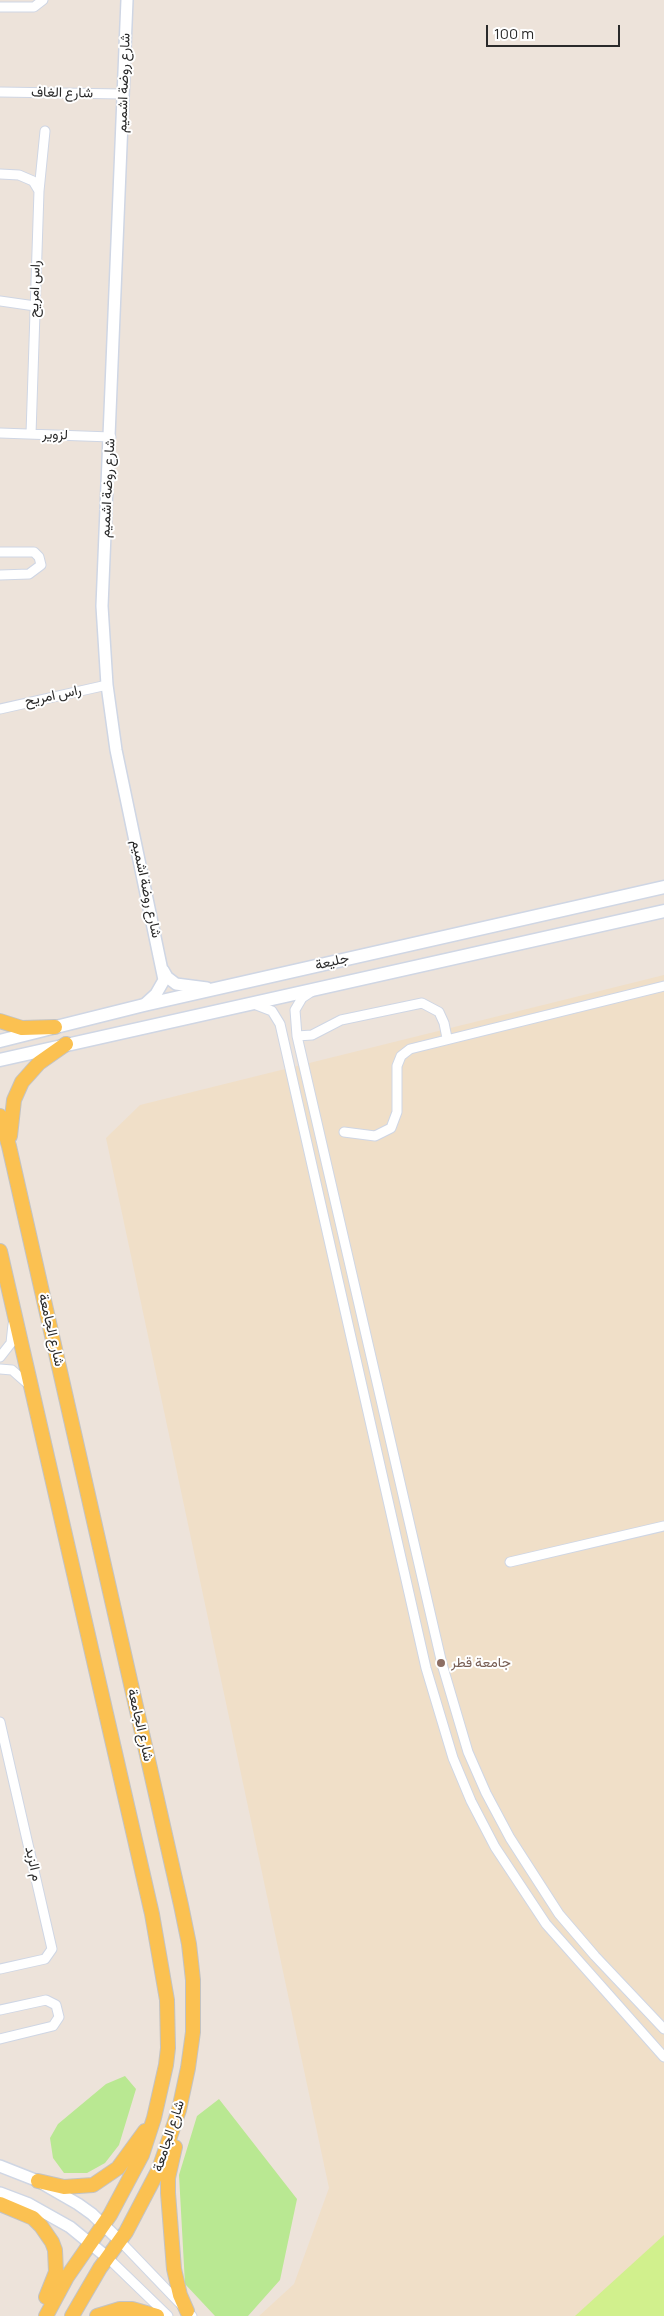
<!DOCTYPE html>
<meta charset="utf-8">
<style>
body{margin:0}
#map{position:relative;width:664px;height:2316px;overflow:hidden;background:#ede3da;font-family:Manrope,sans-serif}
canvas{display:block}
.scale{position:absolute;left:486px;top:25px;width:134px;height:22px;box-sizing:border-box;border:2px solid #2a2a2a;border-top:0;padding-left:6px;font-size:15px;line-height:18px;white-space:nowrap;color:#2a2a2a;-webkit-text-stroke:4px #fff;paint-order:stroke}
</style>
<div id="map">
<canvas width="664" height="2316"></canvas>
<div class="scale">100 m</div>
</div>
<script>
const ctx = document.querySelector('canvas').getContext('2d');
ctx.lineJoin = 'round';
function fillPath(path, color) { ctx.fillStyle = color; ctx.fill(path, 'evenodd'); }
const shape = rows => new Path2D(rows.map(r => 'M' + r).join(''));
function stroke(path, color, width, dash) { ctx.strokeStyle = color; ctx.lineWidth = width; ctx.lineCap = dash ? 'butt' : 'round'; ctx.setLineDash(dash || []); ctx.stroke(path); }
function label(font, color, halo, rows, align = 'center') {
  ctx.font = font + ' Manrope,Vazirmatn,sans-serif'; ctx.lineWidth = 4; ctx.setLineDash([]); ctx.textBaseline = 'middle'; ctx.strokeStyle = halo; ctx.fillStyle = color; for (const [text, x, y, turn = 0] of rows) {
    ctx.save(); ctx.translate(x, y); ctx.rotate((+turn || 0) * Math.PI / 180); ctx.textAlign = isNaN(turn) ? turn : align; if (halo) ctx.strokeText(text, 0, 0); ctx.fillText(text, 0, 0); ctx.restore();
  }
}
fillPath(shape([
 [664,975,664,2316,259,2316,294,2284,329,2188,106,1138,140,1105]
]), '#f0dfc8');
fillPath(shape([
 [125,2076,136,2089,119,2145,105,2163,87,2173,64,2173,53,2158,50,2138,58,2124,106,2084],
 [219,2099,297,2199,280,2280,248,2316,215,2316,185,2284,179,2175,197,2116]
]), '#b9e892');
fillPath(shape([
 [664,2235,664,2316,575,2316]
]), '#d1f08d');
const minor = shape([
 [0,7,34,7,43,0],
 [0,92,123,94],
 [0,174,19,175,33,181,39,191],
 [0,301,35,306],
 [0,433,111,437],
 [31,434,39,191,45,131],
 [0,552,34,552,39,557,41,565,29,574,0,575],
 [0,709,107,685],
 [311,992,302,998,295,1010,297,1036,442,1664,468,1752,486,1793,510,1838,559,1914,595,1956,664,2029],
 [254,1004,272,1011,280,1024,426,1668,453,1758,471,1801,495,1847,546,1924,664,2057],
 [297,1036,312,1035,341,1020,422,1003,439,1012,444,1023,447,1038],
 [344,1132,375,1136,391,1128,397,1112,397,1066,401,1056,410,1049,664,986],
 [0,1357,11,1343,13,1324],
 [0,1369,12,1370,29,1385],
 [510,1562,664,1526],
 [0,1722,52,1949,45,1959,0,1969],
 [0,2010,46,2000,56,2005,59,2017,53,2026,0,2039],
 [120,2241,192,2316],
 [108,2258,168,2316]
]);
const tertiary = shape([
 [127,0,102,606,107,685,116,750,164,980,156,994,144,1005],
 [163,970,167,977,176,984,207,988],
 [0,2166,38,2181,78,2204,92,2214,120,2241],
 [0,2193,29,2204,70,2227,108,2258]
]);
const secondary = shape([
 [0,1041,144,1005,664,887],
 [0,1060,664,911]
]);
const primary = shape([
 [0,1021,22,1028,55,1027],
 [0,1116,9,1146,181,1905,189,1944,193,1980,193,2032,188,2068,179,2110,159,2169,126,2232,100,2268,72,2316],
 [10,1136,14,1100,22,1082,39,1063,66,1044],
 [0,1251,152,1914,167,2000,168,2048,166,2065,154,2118,142,2155,110,2215,67,2277,46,2316],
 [175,2147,168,2178,168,2193,174,2269,180,2295,187,2311],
 [38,2181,64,2187,93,2185,118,2168,145,2131],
 [0,2204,33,2218,41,2226,52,2242,55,2250,56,2272,46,2297],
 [97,2316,120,2309,132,2309,157,2316]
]);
stroke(minor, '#cfd6e4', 11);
stroke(tertiary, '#cfd6e4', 14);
stroke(secondary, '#cfd6e4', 15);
stroke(primary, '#c3c3c3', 16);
stroke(minor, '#fff', 9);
stroke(tertiary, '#fff', 11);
stroke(secondary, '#fff', 12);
stroke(primary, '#fbc151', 14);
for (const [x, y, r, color] of [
 [441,1663,5,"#8d6e63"]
]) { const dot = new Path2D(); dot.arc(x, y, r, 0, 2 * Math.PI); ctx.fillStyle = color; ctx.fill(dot); stroke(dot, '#fff', 2); }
label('14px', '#2a2a2a', '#fff', [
 ["شارع روضة اشميم",124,83,-88],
 ["شارع الغاف",62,93,1],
 ["راس امريح",35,289,-88],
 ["لزوير",55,435,2],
 ["شارع روضة اشميم",108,488,-87],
 ["راس امريح",53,696,-12],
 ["شارع روضة اشميم",146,889,78],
 ["جليعة",332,962,-13],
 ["شارع الجامعة",51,1330,77],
 ["شارع الجامعة",140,1725,77],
 ["م الزبد",33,1864,77],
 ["شارع الجامعة",169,2136,-72]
]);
label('14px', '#785e54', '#fff', [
 ["جامعة قطر",451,1663]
], 'left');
</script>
